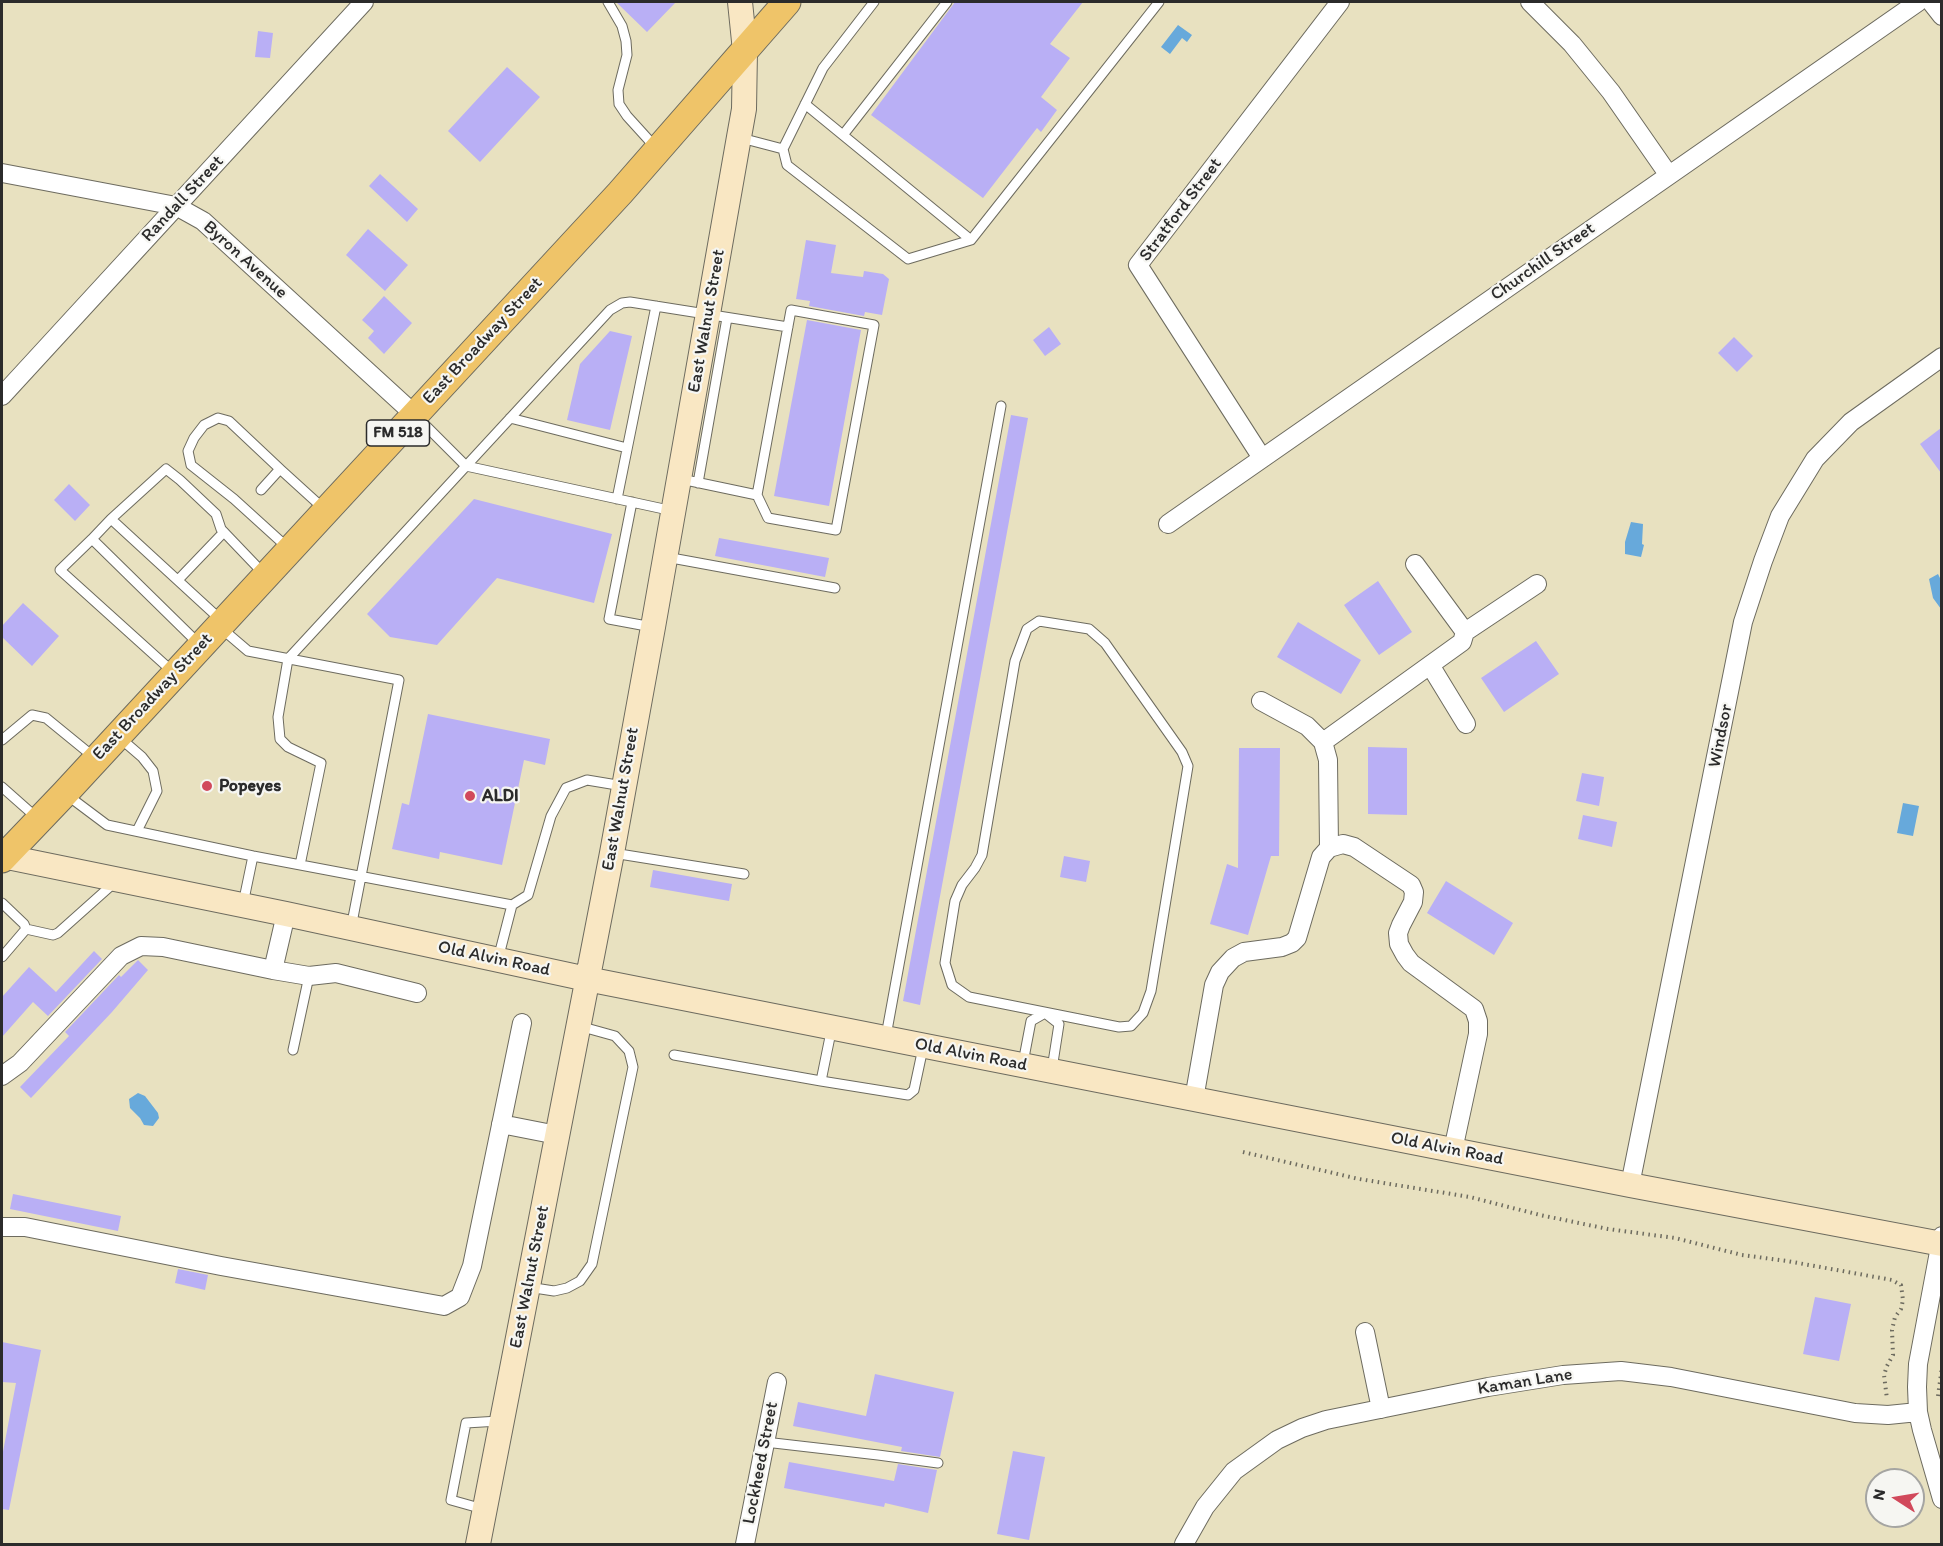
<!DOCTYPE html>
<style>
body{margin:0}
#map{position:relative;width:1943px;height:1546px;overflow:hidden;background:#e8e1c0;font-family:Itim,sans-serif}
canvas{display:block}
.frame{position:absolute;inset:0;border:3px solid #2b2b2b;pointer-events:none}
.north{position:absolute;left:1865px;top:1468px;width:60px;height:60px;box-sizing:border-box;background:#f6f6f2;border:2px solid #a5a5a2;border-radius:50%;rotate:282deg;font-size:16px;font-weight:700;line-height:24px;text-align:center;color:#2b2b2b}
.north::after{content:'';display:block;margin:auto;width:21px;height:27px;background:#d1495b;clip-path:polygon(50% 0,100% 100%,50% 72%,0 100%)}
</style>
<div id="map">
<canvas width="1943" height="1546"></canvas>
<div class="frame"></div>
<div class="north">N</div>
</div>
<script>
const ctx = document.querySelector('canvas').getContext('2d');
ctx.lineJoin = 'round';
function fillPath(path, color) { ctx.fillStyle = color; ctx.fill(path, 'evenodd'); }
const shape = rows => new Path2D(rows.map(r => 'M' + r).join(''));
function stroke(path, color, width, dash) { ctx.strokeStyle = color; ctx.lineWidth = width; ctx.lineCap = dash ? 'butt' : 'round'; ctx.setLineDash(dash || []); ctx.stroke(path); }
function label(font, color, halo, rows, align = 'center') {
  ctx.font = font + ' Itim,sans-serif'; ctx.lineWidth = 4.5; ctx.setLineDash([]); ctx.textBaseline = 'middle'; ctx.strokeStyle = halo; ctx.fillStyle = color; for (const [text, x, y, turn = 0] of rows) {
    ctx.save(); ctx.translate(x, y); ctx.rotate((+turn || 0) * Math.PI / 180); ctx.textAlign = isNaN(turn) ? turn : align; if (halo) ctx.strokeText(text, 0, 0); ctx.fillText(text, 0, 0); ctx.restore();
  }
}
fillPath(shape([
 [1178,25,1192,35,1187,42,1182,38,1170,54,1161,47],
 [1631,522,1643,524,1642,544,1644,545,1641,557,1625,554,1625,542],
 [1938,574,1941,580,1941,609,1933,598,1929,579],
 [1903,803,1919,806,1913,836,1897,833],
 [138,1093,145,1096,158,1113,159,1118,153,1126,144,1125,140,1118,130,1108,129,1099]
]), '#67a9db');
fillPath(shape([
 [616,2,676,2,647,32],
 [955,2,1083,2,1050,44,1070,58,1041,97,1057,110,1041,132,1037,128,983,198,871,115],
 [258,31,273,33,270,58,255,57],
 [507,67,540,97,480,162,448,131],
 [380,174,418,209,407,222,369,186],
 [368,229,408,265,385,291,346,255],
 [806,240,836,245,831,273,863,277,864,271,883,274,889,279,882,315,865,312,864,316,809,306,810,301,796,299],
 [384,296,412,323,384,354,368,338,374,331,362,320],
 [807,320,861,330,829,506,774,496],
 [1049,327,1061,344,1045,356,1033,340],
 [610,331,632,336,610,430,567,420,580,364],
 [1734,337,1753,356,1737,372,1718,353],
 [1011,415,1028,418,920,1005,903,1001],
 [1941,428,1941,473,1920,444],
 [69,484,90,505,75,521,54,500],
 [474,499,612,534,594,603,497,578,437,645,390,637,367,614],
 [719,538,829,558,825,577,715,556],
 [1378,581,1412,632,1379,655,1344,605],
 [23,603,59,636,32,666,2,637,2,626],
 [1298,622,1361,660,1341,694,1277,657],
 [1536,641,1559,674,1504,712,1481,678],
 [428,714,550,739,545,765,524,760,502,865,440,852,439,859,392,849,402,803,409,805],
 [1368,747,1407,748,1407,815,1368,814],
 [1239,748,1280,748,1279,856,1271,856,1248,935,1210,924,1227,864,1238,868],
 [1582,773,1604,777,1599,806,1576,801],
 [1583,815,1617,822,1612,847,1578,839],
 [1064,856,1090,861,1086,882,1060,877],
 [653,870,732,884,729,901,650,887],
 [1446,881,1513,923,1494,955,1427,913],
 [94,951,102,959,48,1016,33,1002,2,1037,2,997,29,967,56,992],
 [138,960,148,970,112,1012,31,1098,20,1087,69,1036,65,1032,119,975,121,977],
 [13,1194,121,1216,118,1231,10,1209],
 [178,1269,208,1275,205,1290,175,1283],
 [1815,1297,1851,1304,1839,1361,1803,1354],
 [2,1342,41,1350,9,1510,2,1509,2,1457,16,1383,2,1382],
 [875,1374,954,1392,940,1457,901,1451,902,1447,793,1426,798,1402,866,1416],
 [1013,1451,1045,1457,1029,1540,997,1534],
 [789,1462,894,1481,898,1464,937,1470,928,1513,885,1503,884,1507,784,1488]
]), '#b9aff5');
const lane = shape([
 [608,2,622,26,626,41,627,55,618,90,619,104,627,116,656,148],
 [805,104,971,240],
 [843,135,947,2],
 [741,138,783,149,823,68,874,2],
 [783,149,787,165,908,259,971,240,1159,2],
 [416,416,466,466,673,511],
 [510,418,627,448],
 [280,469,324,509],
 [681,479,757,495,791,310,874,325,836,530,768,518,757,495],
 [698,483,727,318],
 [261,490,280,469,229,421,218,418,204,425,194,438,188,451,191,465,234,499,288,548],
 [617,499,656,306],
 [632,502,609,619,652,627],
 [92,539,111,519],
 [666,557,835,588],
 [178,580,224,532],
 [222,621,111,519,166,469,180,480,216,514,221,529,264,574],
 [1039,621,1089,629,1105,643,1182,752,1188,766,1151,991,1143,1013,1131,1026,1119,1027,969,997,952,985,945,963,955,901,962,885,975,868,982,855,1015,661,1027,629,1039,621],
 [221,628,248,651,399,680,351,928],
 [173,672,60,570,92,539,199,644],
 [120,738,142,757,153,771,157,791,137,831],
 [2,740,32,715,46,718,95,758],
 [2,787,37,818],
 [67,795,107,825,253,856,512,905,528,895,551,816,566,788,587,780,623,786],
 [613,853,744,874],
 [300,865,321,763,288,747,280,739,278,717,288,659,610,310,622,303,630,302,788,327],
 [2,903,24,924,26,929,2,957],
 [243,904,253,856],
 [26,929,53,935,58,933,114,883],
 [498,959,512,905],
 [886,1036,1001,406],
 [293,1050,309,976],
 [674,1055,821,1081,832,1027],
 [1023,1063,1031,1021,1045,1013,1059,1024,1052,1069],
 [821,1081,908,1095,914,1090,923,1048],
 [528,1287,554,1291,567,1288,580,1281,592,1264,633,1067,629,1051,615,1036,579,1026],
 [765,1442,878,1455,938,1463],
 [483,1509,451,1500,466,1423,499,1421]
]);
const street = shape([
 [1530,2,1572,44,1611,92,1668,174],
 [1931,2,1942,16],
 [2,173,176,206,203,221,415,415],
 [2,396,364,2],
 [1262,458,1138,265,1340,2],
 [1168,524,1918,2],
 [1465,632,1537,584],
 [1430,665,1466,724],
 [1261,701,1307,726,1323,742,1328,760,1329,848],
 [1323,742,1462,642,1465,632,1415,564],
 [273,970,309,976,336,973,417,993],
 [2,1076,20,1063,121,956,141,946,163,947,273,970,286,914],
 [1194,1099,1214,985,1220,972,1233,958,1244,952,1282,947,1292,943,1297,938,1321,857,1329,848,1343,844,1354,847,1411,885,1414,892,1413,902,1401,925,1398,933,1399,944,1405,955,1411,963,1474,1009,1478,1021,1478,1034,1453,1150],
 [501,1124,557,1135],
 [1630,1185,1743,622,1763,561,1780,516,1815,459,1851,422,1942,357],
 [2,1227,25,1227,221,1266,444,1306,460,1297,472,1266,522,1023],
 [1942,1236,1918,1364,1917,1387,1918,1412,1922,1430,1942,1499],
 [1365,1332,1381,1409],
 [745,1544,777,1382],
 [1184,1544,1205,1507,1234,1471,1277,1440,1302,1428,1326,1420,1488,1387,1563,1375,1621,1371,1671,1377,1855,1413,1888,1415,1918,1412]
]);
const secondary = shape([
 [2,856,286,914,587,979,885,1038,1630,1185,1942,1244],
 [478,1544,612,853,653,627,739,137,744,109,745,51,740,2]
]);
const primary = shape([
 [2,859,65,793,620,193,787,2]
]);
stroke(lane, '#6d6b5f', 11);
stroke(street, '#6d6b5f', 20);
stroke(secondary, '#6d6b5f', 26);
stroke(primary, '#6d6b5f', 29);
stroke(shape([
 [1243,1152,1359,1179,1470,1197,1540,1215,1608,1229,1675,1238,1742,1255,1787,1261,1892,1280,1901,1285,1903,1300,1901,1309,1895,1317,1892,1330,1893,1355,1887,1366,1884,1375,1887,1399],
 [1938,1396,1942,1367]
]), '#6d6b5f', 4, [1.5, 4.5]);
stroke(lane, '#fff', 9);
stroke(street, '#fff', 18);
stroke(secondary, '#f9e7c3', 24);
stroke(primary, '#efc469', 27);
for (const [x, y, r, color] of [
 [207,786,6,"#d1495b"],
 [470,796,6,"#d1495b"]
]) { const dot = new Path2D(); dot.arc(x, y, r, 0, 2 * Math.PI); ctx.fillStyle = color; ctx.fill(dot); stroke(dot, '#f6f6f2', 2); }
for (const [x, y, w] of [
 [398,433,63]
]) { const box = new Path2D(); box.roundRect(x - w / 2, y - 13, w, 26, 4.5); ctx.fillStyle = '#f6f6f2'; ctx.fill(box); stroke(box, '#2b2b2b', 1.5); }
label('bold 16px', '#2b2b2b', null, [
 ["FM 518",398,433]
]);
label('18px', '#2b2b2b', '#f6f6f2', [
 ["Randall Street",183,199,-47],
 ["Stratford Street",1181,210,-53],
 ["Byron Avenue",245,260,42],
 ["Churchill Street",1543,262,-35],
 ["East Walnut Street",707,321,-80],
 ["East Broadway Street",483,341,-47],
 ["East Broadway Street",153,697,-47],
 ["Windsor",1721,736,-79],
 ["East Walnut Street",621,799,-80],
 ["Old Alvin Road",494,959,12],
 ["Old Alvin Road",971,1055,11],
 ["Old Alvin Road",1447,1149,11],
 ["East Walnut Street",530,1277,-79],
 ["Kaman Lane",1525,1382,-9],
 ["Lockheed Street",761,1463,-79]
]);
label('bold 18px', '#2b2b2b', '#f6f6f2', [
 ["Popeyes",219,786],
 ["ALDI",482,796]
], 'left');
</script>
